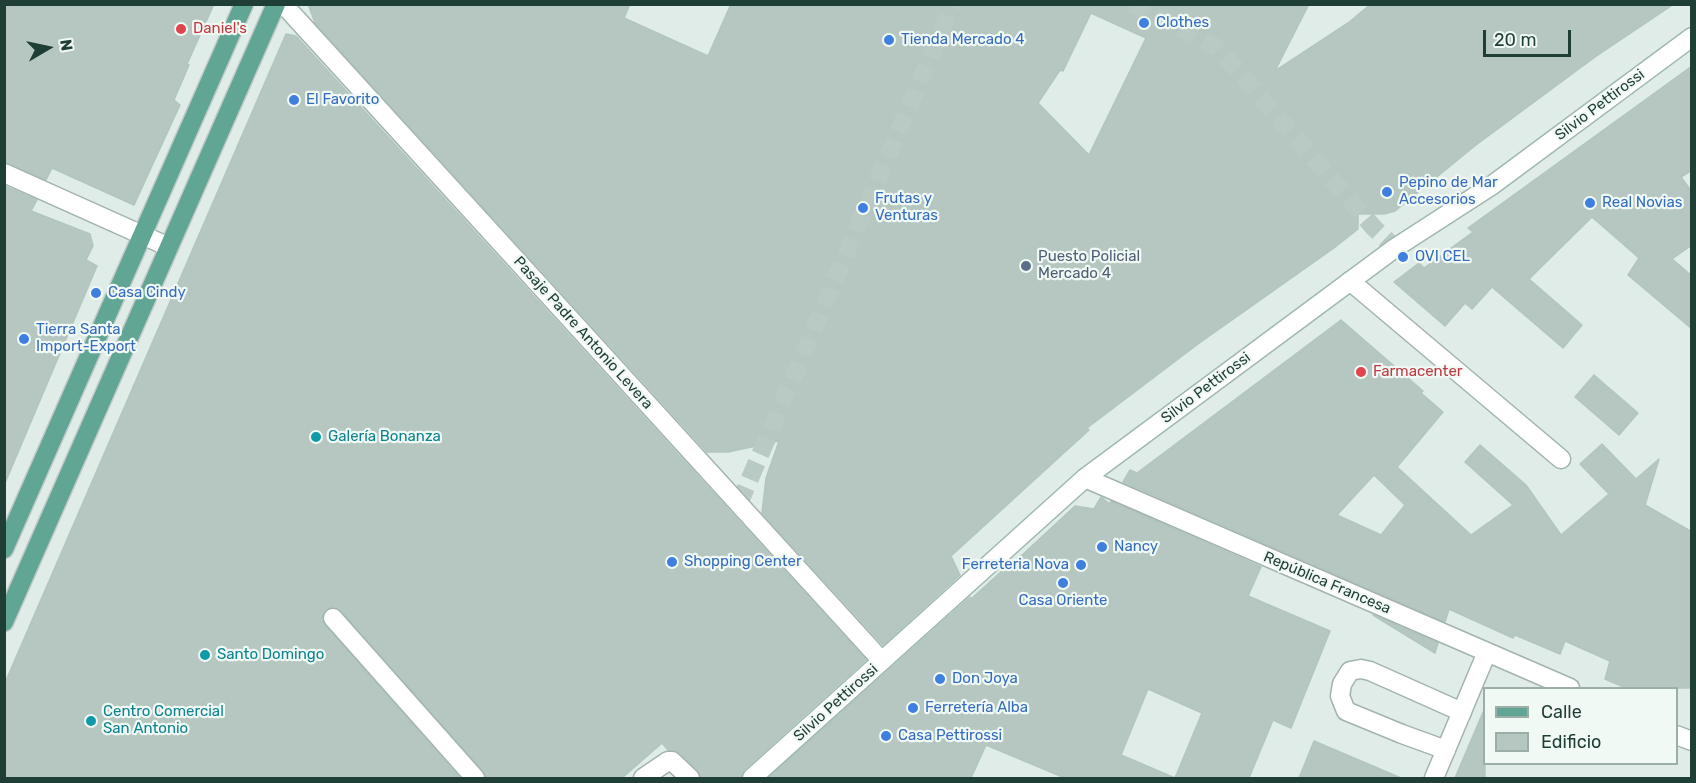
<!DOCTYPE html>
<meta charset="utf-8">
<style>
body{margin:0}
#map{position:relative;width:1696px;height:783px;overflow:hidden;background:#e0ece7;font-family:Rubik,sans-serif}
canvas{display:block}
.frame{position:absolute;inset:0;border:6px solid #1f3e36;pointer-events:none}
.legend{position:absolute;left:1483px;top:687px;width:195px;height:78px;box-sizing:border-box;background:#f1f9f5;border:2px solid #9daea9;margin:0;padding:8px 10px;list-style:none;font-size:18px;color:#1f3e36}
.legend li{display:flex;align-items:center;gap:12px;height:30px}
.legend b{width:30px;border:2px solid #9daea9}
.north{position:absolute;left:18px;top:18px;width:60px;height:60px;-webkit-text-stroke:4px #f1f9f5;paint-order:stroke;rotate:81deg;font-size:16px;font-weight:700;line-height:24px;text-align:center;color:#1f3e36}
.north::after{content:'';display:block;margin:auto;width:21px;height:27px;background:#1f3e36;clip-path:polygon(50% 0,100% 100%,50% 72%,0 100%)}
.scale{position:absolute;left:1483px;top:30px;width:88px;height:27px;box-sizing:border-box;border:3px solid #1f3e36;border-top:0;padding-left:8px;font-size:18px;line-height:21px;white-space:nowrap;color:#1f3e36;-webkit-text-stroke:4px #f1f9f5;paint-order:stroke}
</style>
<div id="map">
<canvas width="1696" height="783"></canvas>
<div class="frame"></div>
<ul class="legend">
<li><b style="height:8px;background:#61a595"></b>Calle</li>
<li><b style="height:16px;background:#b5c7c0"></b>Edificio</li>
</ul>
<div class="north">N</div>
<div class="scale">20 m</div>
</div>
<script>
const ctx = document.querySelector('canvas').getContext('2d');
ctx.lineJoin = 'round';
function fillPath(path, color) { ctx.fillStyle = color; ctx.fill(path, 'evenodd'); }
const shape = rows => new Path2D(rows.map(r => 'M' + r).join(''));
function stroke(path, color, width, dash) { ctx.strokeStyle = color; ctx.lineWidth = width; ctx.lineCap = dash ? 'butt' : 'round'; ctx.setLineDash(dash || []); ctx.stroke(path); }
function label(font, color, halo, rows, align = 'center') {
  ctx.font = font + ' Rubik,sans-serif'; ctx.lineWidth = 4.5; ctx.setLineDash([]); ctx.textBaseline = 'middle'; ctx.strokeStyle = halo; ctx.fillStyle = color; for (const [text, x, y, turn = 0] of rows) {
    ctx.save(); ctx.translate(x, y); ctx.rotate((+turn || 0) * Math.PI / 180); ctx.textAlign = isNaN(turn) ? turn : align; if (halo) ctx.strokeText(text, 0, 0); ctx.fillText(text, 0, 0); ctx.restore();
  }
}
const building = shape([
 [4,4,214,4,187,64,189,65,174,100,180,105,134,205,52,168,46,180,4,162,4,4],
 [308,4,630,4,624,18,708,56,731,4,1309,4,1275,71,1348,23,1371,4,1674,4,1595,57,1476,145,1395,211,1384,214,1358,214,1358,229,1334,248,1198,344,1087,428,1089,430,951,556,960,575,883,645,762,513,766,478,779,441,728,452,707,452,315,23,308,4],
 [1091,13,1146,38,1089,155,1038,103,1060,70,1063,71,1091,13],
 [286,34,296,36,866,660,744,770,741,778,701,778,698,770,680,753,668,750,662,743,622,778,486,778,483,771,341,611,331,607,323,614,322,620,325,625,460,778,4,778,4,685,286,34],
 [1692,66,1692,170,1681,177,1692,192,1692,245,1672,259,1692,276,1692,329,1628,275,1639,258,1592,217,1529,279,1582,325,1563,348,1492,287,1472,309,1465,303,1445,326,1394,282,1419,263,1424,268,1473,232,1468,228,1692,66],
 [4,186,37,200,31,211,90,234,93,246,86,260,97,266,5,483,4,186],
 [1341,320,1423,391,1421,393,1443,412,1397,467,1471,535,1513,505,1465,462,1480,445,1526,485,1561,535,1609,494,1580,464,1602,444,1636,479,1659,459,1645,505,1692,532,1692,688,1626,688,1605,679,1610,661,1565,641,1560,654,1515,635,1513,638,1449,609,1445,622,1123,482,1130,470,1137,473,1341,320],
 [1374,475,1405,505,1381,535,1337,515,1374,475],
 [1594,375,1638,413,1619,435,1575,397,1594,375],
 [1101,497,1110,504,1111,501,1261,567,1248,596,1330,631,1291,728,1273,720,1249,778,1065,778,986,745,971,778,768,778,970,597,971,599,1004,569,1006,570,1075,506,1094,509,1101,497],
 [1148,689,1202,713,1175,778,1121,755,1148,689],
 [1373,615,1438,643,1435,653,1373,615],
 [1484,710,1485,778,1455,778,1484,710],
 [1314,741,1401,778,1299,778,1314,741]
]);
fillPath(building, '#b5c7c0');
stroke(building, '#b2c6be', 1.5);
stroke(shape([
 [1131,4,1218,48,1374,228,1395,248],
 [739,504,953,4]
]), '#b9c9c4', 18, [18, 9]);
const service = shape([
 [1350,281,1561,459],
 [333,618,475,778],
 [1446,750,1402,734,1346,711,1340,696,1342,684,1350,671,1361,669,1370,671,1462,712],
 [643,778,668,761,672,761,690,778]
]);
const pedestrian = shape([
 [283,4,882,661]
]);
const minor = shape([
 [4,173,169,247]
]);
const tertiary = shape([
 [1085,478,1570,688],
 [1676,735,1692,741],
 [1434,778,1487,652]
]);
const secondary = shape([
 [752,778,1085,478,1395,248,1491,186,1692,37]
]);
const primary = shape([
 [4,549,244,4],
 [4,622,276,4]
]);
stroke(service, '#a2b4ae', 21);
stroke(pedestrian, '#a2b4ae', 21);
stroke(minor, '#a2b4ae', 21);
stroke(tertiary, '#a2b4ae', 21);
stroke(secondary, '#9eb9b0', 21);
stroke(primary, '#c0c9c7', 21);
stroke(service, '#fff', 18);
stroke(pedestrian, '#fff', 18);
stroke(minor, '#fff', 18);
stroke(tertiary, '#fff', 18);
stroke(secondary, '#fff', 18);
stroke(primary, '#61a595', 18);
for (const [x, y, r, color] of [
 [1144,23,6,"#3f7fe0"],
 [181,29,6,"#e0444e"],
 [889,40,6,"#3f7fe0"],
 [294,100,6,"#3f7fe0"],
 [1387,192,6,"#3f7fe0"],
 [1590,203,6,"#3f7fe0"],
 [863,208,6,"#3f7fe0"],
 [1403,257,6,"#3f7fe0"],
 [1026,266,6,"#5c6f8a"],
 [96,293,6,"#3f7fe0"],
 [24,339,6,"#3f7fe0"],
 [1361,372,6,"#e0444e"],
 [316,437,6,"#0f9aa8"],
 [1102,547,6,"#3f7fe0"],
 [672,562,6,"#3f7fe0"],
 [1081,565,6,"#3f7fe0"],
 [1063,583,6,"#3f7fe0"],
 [205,655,6,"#0f9aa8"],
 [940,679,6,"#3f7fe0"],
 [913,708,6,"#3f7fe0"],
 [91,721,6,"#0f9aa8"],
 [886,736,6,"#3f7fe0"]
]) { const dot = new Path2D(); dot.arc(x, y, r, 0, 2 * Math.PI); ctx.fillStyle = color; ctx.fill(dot); stroke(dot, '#f1f9f5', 2); }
label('15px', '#366cbe', '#f1f9f5', [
 ["Clothes",1156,23],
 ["Tienda Mercado 4",901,40],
 ["El Favorito",306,100],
 ["Pepino de Mar",1399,183],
 ["Accesorios",1399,200],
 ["Frutas y",875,199],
 ["Venturas",875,216],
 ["Real Novias",1602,203],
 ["OVI CEL",1415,257],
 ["Casa Cindy",108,293],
 ["Tierra Santa",36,330],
 ["Import-Export",36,347],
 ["Nancy",1114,547],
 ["Shopping Center",684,562],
 ["Ferreteria Nova",1069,565,"right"],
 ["Casa Oriente",1063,601,"center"],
 ["Don Joya",952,679],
 ["Ferretería Alba",925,708],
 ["Casa Pettirossi",898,736]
], 'left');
label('15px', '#be3a42', '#f1f9f5', [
 ["Daniel's",193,29],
 ["Farmacenter",1373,372]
], 'left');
label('15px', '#1f3e36', '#f1f9f5', [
 ["Silvio Pettirossi",1600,105,-37],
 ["Pasaje Padre Antonio Levera",583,333,48],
 ["Silvio Pettirossi",1206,388,-37],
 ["República Francesa",1327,583,23],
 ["Silvio Pettirossi",836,703,-42]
]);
label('15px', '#4e5e75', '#f1f9f5', [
 ["Puesto Policial",1038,257],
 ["Mercado 4",1038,274]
], 'left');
label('15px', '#0d838f', '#f1f9f5', [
 ["Galería Bonanza",328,437],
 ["Santo Domingo",217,655],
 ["Centro Comercial",103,712],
 ["San Antonio",103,729]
], 'left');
</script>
